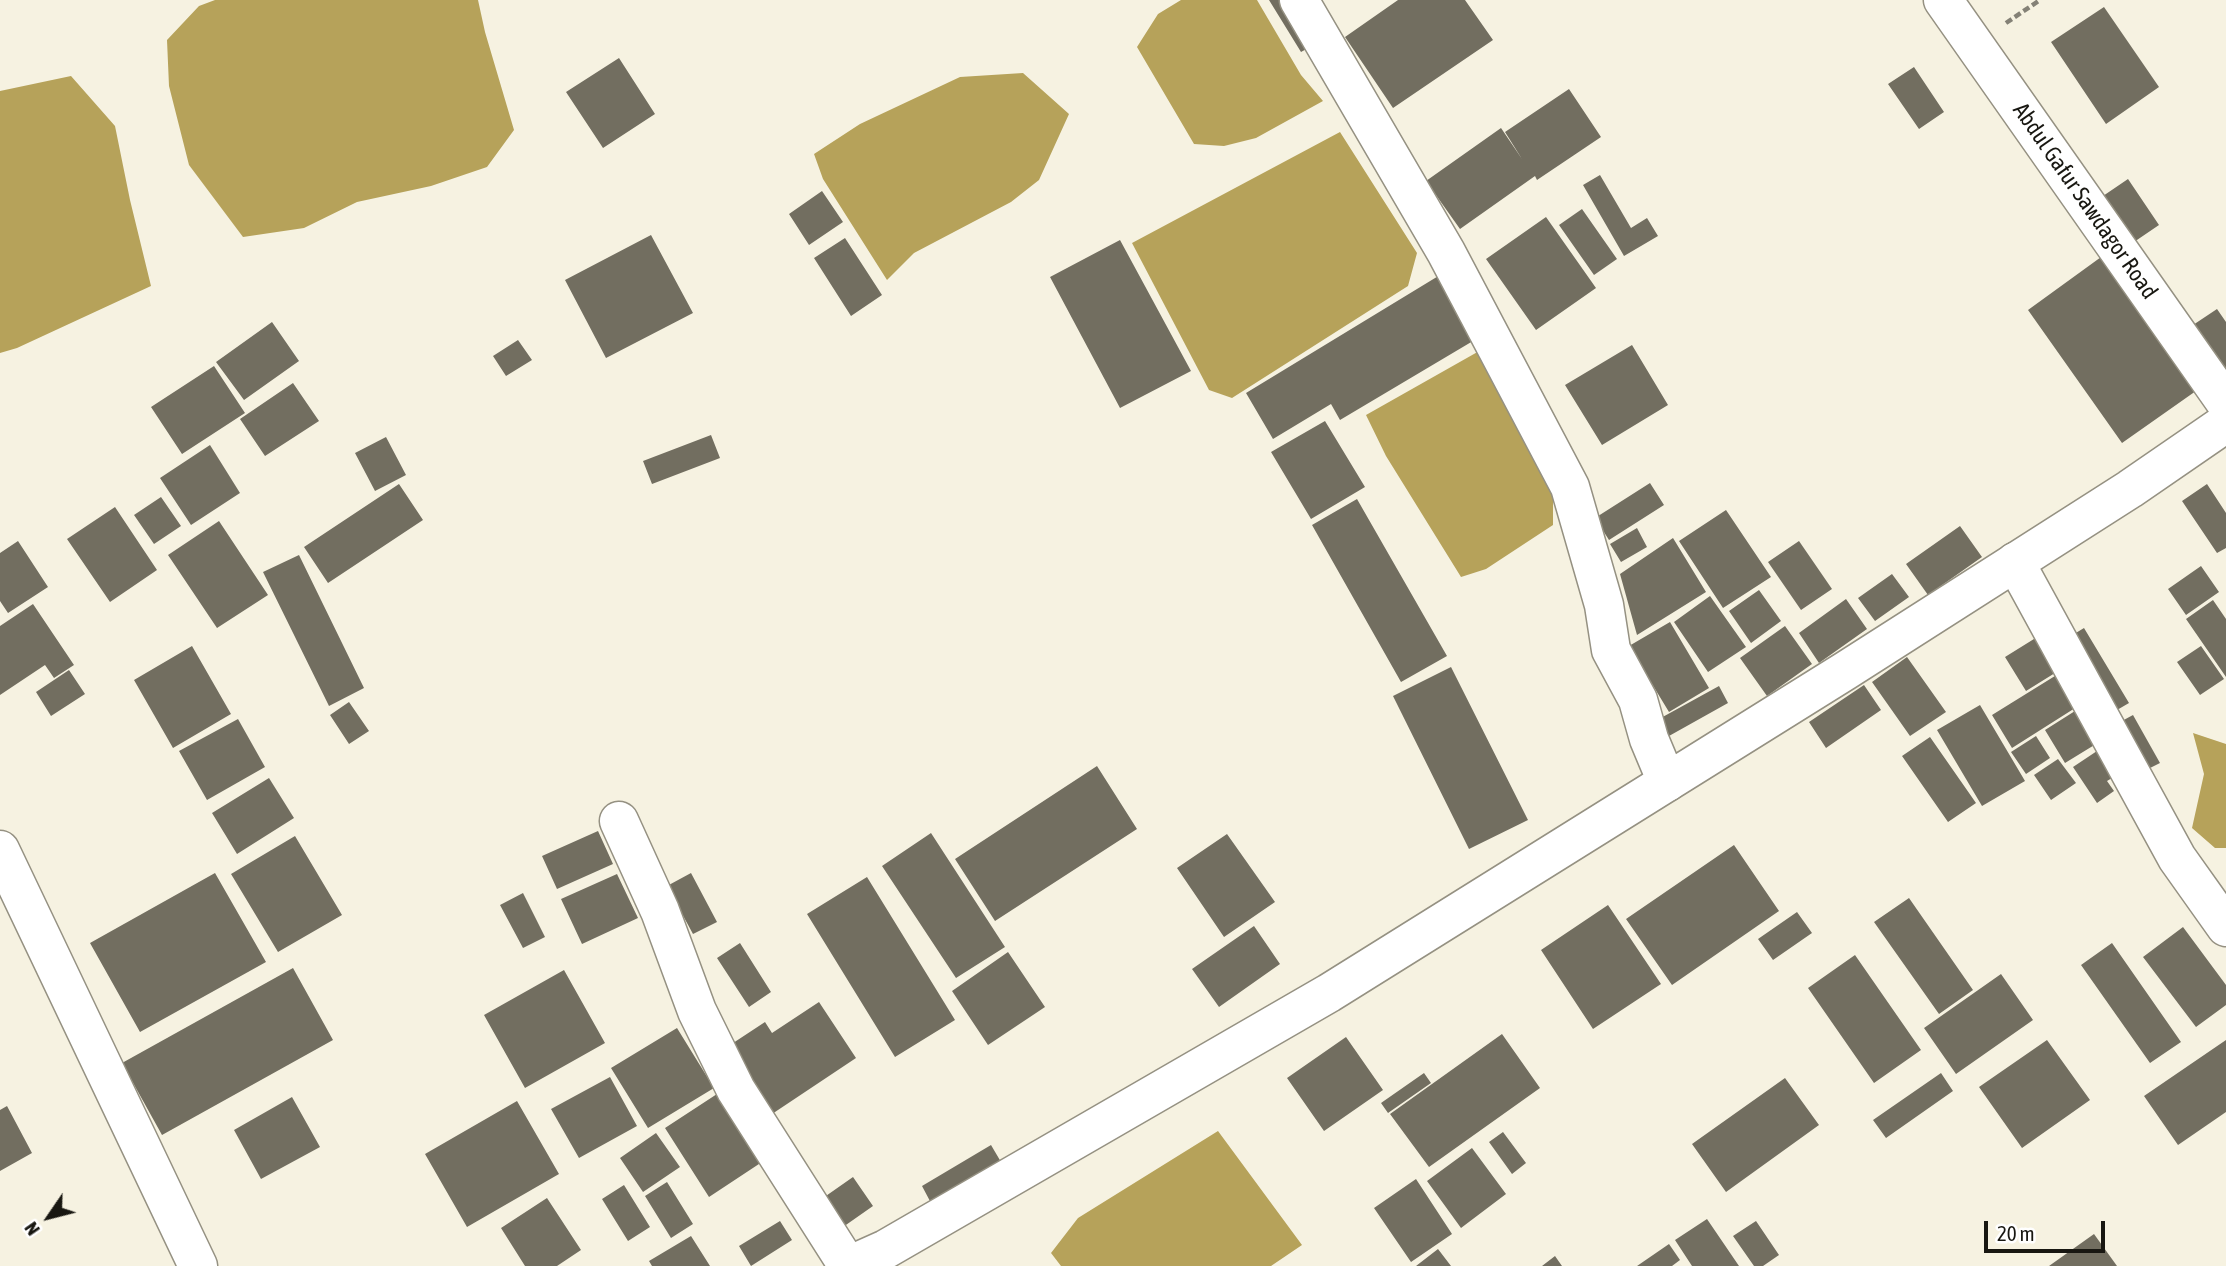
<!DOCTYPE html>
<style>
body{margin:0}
#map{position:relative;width:2226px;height:1266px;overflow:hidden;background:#f6f2e1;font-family:"Asap Condensed",sans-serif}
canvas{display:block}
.north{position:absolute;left:14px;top:1182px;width:70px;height:70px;-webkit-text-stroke:5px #fff;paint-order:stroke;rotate:235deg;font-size:19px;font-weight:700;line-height:28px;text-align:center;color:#181711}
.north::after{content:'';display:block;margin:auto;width:24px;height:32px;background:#181711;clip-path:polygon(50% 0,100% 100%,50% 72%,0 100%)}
.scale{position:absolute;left:1984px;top:1221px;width:121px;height:32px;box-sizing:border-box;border:4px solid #181711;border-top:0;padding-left:9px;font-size:21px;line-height:24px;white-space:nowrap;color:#181711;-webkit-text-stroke:5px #fff;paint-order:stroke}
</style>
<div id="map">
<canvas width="2226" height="1266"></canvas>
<div class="north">N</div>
<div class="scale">20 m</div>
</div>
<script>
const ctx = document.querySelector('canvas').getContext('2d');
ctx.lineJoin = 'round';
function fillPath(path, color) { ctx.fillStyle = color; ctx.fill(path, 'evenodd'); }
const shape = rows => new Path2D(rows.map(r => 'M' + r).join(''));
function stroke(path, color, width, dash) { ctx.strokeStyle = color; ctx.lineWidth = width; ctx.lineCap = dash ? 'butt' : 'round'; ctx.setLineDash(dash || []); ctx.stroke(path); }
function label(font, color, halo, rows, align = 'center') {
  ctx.font = font + ' "Asap Condensed",sans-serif'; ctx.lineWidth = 5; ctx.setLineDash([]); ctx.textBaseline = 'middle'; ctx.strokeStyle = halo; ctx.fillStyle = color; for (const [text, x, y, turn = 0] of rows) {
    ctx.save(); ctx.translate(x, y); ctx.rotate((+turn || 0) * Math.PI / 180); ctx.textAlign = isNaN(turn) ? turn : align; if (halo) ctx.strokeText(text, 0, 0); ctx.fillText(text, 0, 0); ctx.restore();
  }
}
fillPath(shape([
 [215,0,478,0,485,32,514,130,487,167,431,186,357,202,304,228,243,237,189,165,169,86,167,40,199,6],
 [1181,0,1257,0,1301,75,1323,101,1256,138,1224,146,1194,144,1137,47,1158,14],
 [1023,73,1069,114,1039,180,1011,202,914,253,887,280,823,179,814,154,860,124,960,77],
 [71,76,115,126,130,200,151,286,17,348,0,353,0,91],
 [1340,132,1417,253,1408,286,1232,398,1209,390,1132,243],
 [1481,350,1553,491,1553,525,1486,569,1461,577,1386,456,1366,415],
 [2193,733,2226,744,2226,848,2215,848,2192,828,2204,774],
 [1218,1131,1302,1245,1271,1266,1061,1266,1051,1253,1078,1218]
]), '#b6a25a');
fillPath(shape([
 [1269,0,1294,0,1319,42,1301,52],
 [1398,0,1465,0,1493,40,1393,108,1345,37],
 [2104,7,2159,87,2106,124,2051,42],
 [619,58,655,114,603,148,566,92],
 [1914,67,1944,112,1919,129,1888,84],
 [1569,89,1601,137,1537,180,1535,176,1460,229,1426,181,1501,128,1522,159,1505,132],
 [1600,175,1631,228,1647,218,1658,236,1624,256,1583,185],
 [2128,179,2159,225,2134,242,2103,196],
 [822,191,843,222,809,245,789,214],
 [1582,209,1617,259,1594,275,1559,225],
 [1546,217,1596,288,1536,330,1486,259],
 [651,235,693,313,606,358,565,280],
 [845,238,882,295,851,316,814,258],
 [1120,240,1191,371,1120,408,1050,277],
 [2108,252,2203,386,2122,443,2028,310],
 [1440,275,1478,338,1340,420,1331,404,1273,439,1246,393],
 [2217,309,2226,322,2226,375,2193,325],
 [272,322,299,361,244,400,216,362],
 [518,340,532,360,506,376,493,356],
 [1632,345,1668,405,1602,445,1565,385],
 [214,366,245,413,182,454,151,407],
 [293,383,319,421,265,456,240,419],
 [1325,421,1365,487,1311,519,1271,452],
 [711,435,720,458,652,484,643,461],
 [386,437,406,475,375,491,355,453],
 [210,445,240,493,191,525,160,478],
 [1650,483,1664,505,1609,540,1595,518],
 [399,484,423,520,328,583,304,547],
 [2207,484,2226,513,2226,548,2217,553,2182,501],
 [161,497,181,526,154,544,134,515],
 [1357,499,1447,656,1401,682,1312,525],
 [115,507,157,570,110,602,67,539],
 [1726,510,1771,577,1723,608,1679,541],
 [219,521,268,595,217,628,168,555],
 [1960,526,1982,557,1928,595,1906,564],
 [1637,528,1647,547,1621,562,1610,544],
 [1673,538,1706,592,1637,635,1620,574],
 [18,541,48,587,8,613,0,601,0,553],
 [1799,541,1832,589,1801,610,1768,562],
 [299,555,364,688,329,706,263,572],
 [2201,566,2219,592,2186,615,2168,589],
 [1892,574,1909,597,1875,621,1858,598],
 [1759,590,1781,621,1751,643,1729,611],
 [1710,596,1746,647,1708,672,1674,622],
 [1846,599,1867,629,1819,663,1799,633],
 [2213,600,2226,619,2226,677,2186,619],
 [33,604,74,665,54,678,45,665,0,695,0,626],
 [1670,622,1709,688,1669,712,1629,646],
 [1785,626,1812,664,1767,696,1740,658],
 [2084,628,2129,703,2105,717,2061,642],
 [2042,634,2063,668,2026,691,2005,657],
 [192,646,231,714,173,748,134,680],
 [2201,646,2224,679,2200,695,2177,662],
 [1907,657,1946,712,1910,736,1872,682],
 [1451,667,1528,820,1469,849,1393,696],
 [69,670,85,694,51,716,36,692],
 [2063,671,2083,703,2012,748,1992,715],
 [1864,685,1881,710,1826,748,1809,722],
 [1719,686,1728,703,1669,736,1659,719],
 [349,702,369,731,349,744,330,715],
 [1980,705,2025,781,1982,806,1937,730],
 [2075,711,2096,744,2065,763,2045,730],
 [2133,715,2160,763,2134,776,2107,729],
 [238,719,265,767,207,800,179,751],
 [2036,736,2050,758,2026,774,2011,752],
 [1930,737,1976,803,1948,822,1902,756],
 [2103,747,2116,765,2107,771,2112,778,2107,781,2114,791,2097,803,2073,767],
 [2058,759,2076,783,2051,800,2034,775],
 [1097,766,1137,829,995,921,955,859],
 [269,778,294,818,237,854,212,813],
 [598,831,613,864,557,889,542,856],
 [931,833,1005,947,956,978,882,866],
 [1227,834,1275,902,1224,937,1177,868],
 [295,836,342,915,278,952,231,874],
 [1734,845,1779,911,1672,985,1626,919],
 [215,873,266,962,140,1032,90,943],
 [691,873,717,922,693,934,667,886],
 [617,874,638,918,582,944,561,899],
 [867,877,955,1020,895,1057,807,914],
 [523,893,545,937,523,948,500,905],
 [1909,898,1973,990,1939,1014,1874,922],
 [1608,905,1661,984,1593,1029,1541,950],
 [1797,912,1812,933,1773,960,1758,939],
 [1254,926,1280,964,1219,1007,1192,969],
 [2183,927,2226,985,2226,1005,2196,1027,2143,957],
 [740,943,771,992,749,1007,717,958],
 [2112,943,2181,1042,2150,1063,2081,965],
 [1008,952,1045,1007,988,1045,952,991],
 [1855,955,1921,1050,1874,1083,1808,988],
 [293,968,333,1040,162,1135,122,1063],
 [564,970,605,1043,525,1088,484,1015],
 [2001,974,2033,1020,1956,1074,1924,1028],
 [819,1002,856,1058,769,1116,724,1049,765,1022,772,1033],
 [677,1028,714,1088,648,1128,611,1068],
 [1502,1034,1540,1088,1429,1167,1390,1114],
 [1346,1037,1383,1090,1324,1131,1287,1078],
 [2047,1040,2090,1100,2022,1148,1979,1087],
 [2226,1040,2226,1112,2178,1145,2144,1096],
 [1424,1073,1431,1083,1388,1113,1381,1103],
 [1941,1073,1953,1091,1886,1138,1873,1120],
 [610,1077,637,1126,579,1158,551,1109],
 [1785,1078,1819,1125,1726,1192,1692,1144],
 [717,1094,762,1162,709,1197,665,1128],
 [292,1097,320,1147,261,1179,234,1130],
 [517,1101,559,1174,467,1227,425,1154],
 [7,1106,32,1153,0,1171,0,1110],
 [1503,1132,1526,1163,1512,1174,1489,1142],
 [656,1133,680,1167,643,1192,620,1158],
 [991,1145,1001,1162,931,1203,922,1186],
 [1472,1148,1506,1194,1461,1228,1427,1181],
 [853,1177,873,1206,843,1227,823,1198],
 [1416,1179,1452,1234,1411,1262,1374,1208],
 [667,1182,693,1224,671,1238,645,1196],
 [624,1185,650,1227,628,1241,602,1199],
 [547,1198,581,1250,557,1266,525,1266,501,1228],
 [1707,1219,1739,1266,1692,1266,1675,1240],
 [780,1221,792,1240,751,1266,739,1246],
 [1756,1221,1779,1255,1763,1266,1754,1266,1733,1236],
 [2094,1234,2117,1266,2049,1266],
 [691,1236,710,1266,652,1266,649,1261],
 [1669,1244,1680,1260,1672,1266,1637,1266],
 [1438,1249,1451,1266,1416,1266],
 [1555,1256,1562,1266,1542,1266]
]), '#726e60');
const street = shape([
 [1299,0,1446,252,1570,487,1604,605,1611,650,1638,700,1649,739,1667,782],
 [1943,0,2226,403],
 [2015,562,2177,858,2226,927],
 [619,821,660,911,697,1011,736,1090,848,1266]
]);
const secondary = shape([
 [0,850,198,1266],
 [848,1266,886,1249,1329,993,1845,671,2130,489,2226,423]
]);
stroke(street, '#959182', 41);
stroke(secondary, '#959182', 41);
stroke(shape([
 [2006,23,2040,0]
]), '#848176', 4.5, [7, 3.5]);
stroke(street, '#fff', 38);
stroke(secondary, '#fff', 38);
label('23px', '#181711', '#fff', [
 ["Abdul Gafur Sawdagor Road",2085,201,55]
]);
</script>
